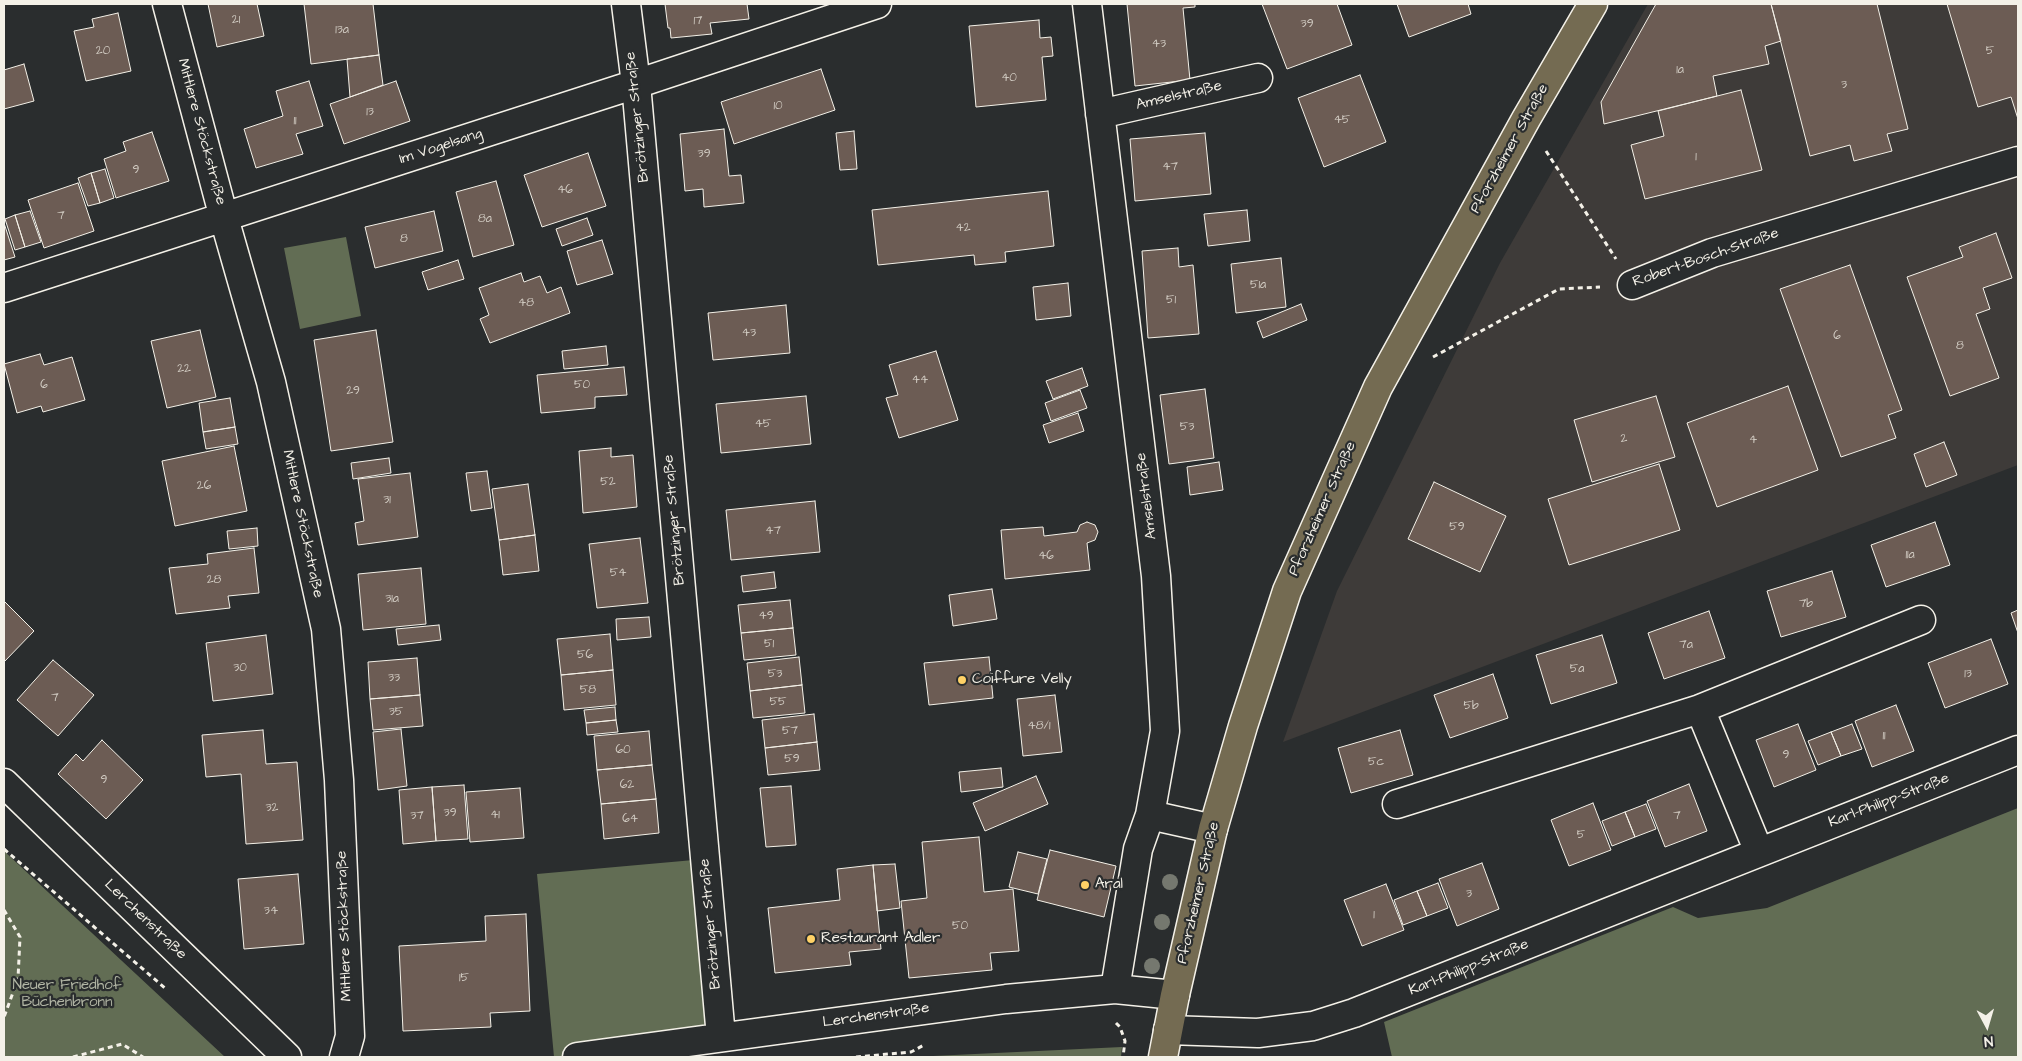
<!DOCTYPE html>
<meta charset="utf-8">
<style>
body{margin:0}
#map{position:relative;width:2022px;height:1061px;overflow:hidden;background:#2a2d2e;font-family:"Architects Daughter",sans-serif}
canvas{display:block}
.frame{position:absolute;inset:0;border:5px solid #f4f1e8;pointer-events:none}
.north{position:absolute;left:1962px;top:1001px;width:50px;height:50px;-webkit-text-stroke:4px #2a2d2e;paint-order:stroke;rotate:174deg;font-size:14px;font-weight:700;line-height:20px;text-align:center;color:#f4f1e8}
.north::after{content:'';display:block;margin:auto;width:18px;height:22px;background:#f4f1e8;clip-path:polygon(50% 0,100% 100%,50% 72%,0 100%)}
</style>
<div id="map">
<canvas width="2022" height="1061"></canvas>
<div class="frame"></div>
<div class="north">N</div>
</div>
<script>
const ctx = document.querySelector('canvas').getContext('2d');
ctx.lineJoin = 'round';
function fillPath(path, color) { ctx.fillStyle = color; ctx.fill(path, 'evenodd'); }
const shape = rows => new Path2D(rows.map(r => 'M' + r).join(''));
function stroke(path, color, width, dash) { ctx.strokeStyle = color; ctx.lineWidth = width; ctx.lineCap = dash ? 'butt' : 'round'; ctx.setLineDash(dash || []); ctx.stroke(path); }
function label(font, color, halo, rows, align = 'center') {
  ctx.font = font + ' "Architects Daughter",sans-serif'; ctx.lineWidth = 4.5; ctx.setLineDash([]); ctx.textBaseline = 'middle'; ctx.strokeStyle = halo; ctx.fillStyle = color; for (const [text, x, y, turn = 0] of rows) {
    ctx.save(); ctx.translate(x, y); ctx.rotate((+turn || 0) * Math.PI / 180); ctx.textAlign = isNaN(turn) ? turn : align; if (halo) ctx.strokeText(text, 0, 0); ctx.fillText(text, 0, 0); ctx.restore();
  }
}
fillPath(shape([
 [1648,4,2018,4,2018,465,1283,742,1337,591,1500,263]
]), '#3e3b39');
fillPath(shape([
 [346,237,361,316,300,329,284,248],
 [2018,808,2018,1057,1392,1057,1384,1022,1673,907,1698,918,1767,908],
 [4,851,225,1057,4,1057],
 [705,859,721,1037,577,1057,554,1057,537,874],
 [1122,1047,1121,1057,909,1057,912,1057]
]), '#626d54');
const building = shape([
 [208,4,257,4,264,36,217,47,208,4],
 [304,4,373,4,379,55,311,64,304,4],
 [665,4,747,4,749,19,710,23,712,34,671,38,670,28,668,28,665,4],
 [1127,4,1195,4,1195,7,1183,8,1190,80,1135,86,1127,4],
 [1262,4,1337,4,1352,45,1287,69,1262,4],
 [1397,4,1468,4,1471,14,1409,37,1397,4],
 [1656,4,1771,4,1781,41,1765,46,1769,64,1713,76,1717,96,1604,124,1601,102,1656,4],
 [1771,4,1877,4,1908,129,1887,134,1892,151,1854,161,1850,145,1810,156,1771,4],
 [1947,4,2018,4,2018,119,2011,97,1978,107,1947,4],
 [118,13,131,71,86,81,74,31,94,27,92,19,118,13],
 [1039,20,1040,38,1051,37,1053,56,1042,57,1046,100,976,107,969,26,1039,20],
 [379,55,383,85,350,97,347,59,379,55],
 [24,64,34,101,4,109,4,70,24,64],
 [821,69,835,110,734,144,721,102,821,69],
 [1360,75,1386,142,1324,167,1298,98,1360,75],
 [309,81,323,126,296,134,303,154,256,168,244,129,283,116,276,91,309,81],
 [396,81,410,121,344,144,330,104,396,81],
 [1741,90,1762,170,1645,199,1631,145,1664,136,1658,111,1741,90],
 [724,129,729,176,741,175,744,203,704,207,703,189,685,191,680,134,724,129],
 [854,131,857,169,840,170,836,133,854,131],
 [152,132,169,181,116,198,104,159,126,151,123,142,152,132],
 [1205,133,1211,194,1135,201,1130,139,1205,133],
 [588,153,606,206,542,227,524,175,588,153],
 [105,169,114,198,100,203,91,173,105,169],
 [91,173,100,203,88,206,78,178,91,173],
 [496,181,514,245,473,257,456,192,496,181],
 [78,183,94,231,44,248,28,200,78,183],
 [1048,191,1054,246,1005,252,1006,262,975,265,974,255,878,265,872,210,1048,191],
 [1247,210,1250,241,1208,246,1204,214,1247,210],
 [30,211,41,242,25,247,15,215,30,211],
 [434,211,443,251,375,268,365,227,434,211],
 [15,215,25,247,15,250,5,219,15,215],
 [587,218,593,235,562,246,556,229,587,218],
 [4,223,15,257,4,260,4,223],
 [1996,233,2012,278,1983,288,1990,309,1976,314,1999,378,1950,396,1907,277,1963,257,1959,247,1996,233],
 [602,240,613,274,577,285,567,251,602,240],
 [1178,248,1179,267,1193,265,1199,334,1148,338,1142,251,1178,248],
 [1281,258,1286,307,1236,313,1231,264,1281,258],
 [458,260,464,279,428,290,422,272,458,260],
 [1850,265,1902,410,1888,415,1896,438,1841,457,1780,289,1850,265],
 [521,273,524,282,540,276,547,293,561,287,570,313,490,343,480,319,489,315,479,288,521,273],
 [1068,283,1071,316,1036,320,1033,287,1068,283],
 [1301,304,1307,320,1263,338,1257,322,1301,304],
 [786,305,790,353,713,360,708,313,786,305],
 [200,330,216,397,167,408,151,341,200,330],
 [376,330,393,442,331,451,314,340,376,330],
 [606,346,608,365,564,369,562,351,606,346],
 [936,351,958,420,899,438,886,398,898,395,889,365,936,351],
 [40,354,44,365,72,357,85,400,43,412,41,406,17,413,4,364,40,354],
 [624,367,627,395,595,397,595,408,541,413,537,375,624,367],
 [1082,368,1088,386,1053,399,1046,381,1082,368],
 [1788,386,1818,470,1717,507,1687,423,1788,386],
 [1205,389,1214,458,1169,464,1160,395,1205,389],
 [1080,390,1087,408,1051,421,1045,403,1080,390],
 [806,396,811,444,721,453,716,404,806,396],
 [1656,396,1675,457,1592,482,1574,420,1656,396],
 [230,398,235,427,203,432,199,403,230,398],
 [1078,413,1084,431,1049,443,1043,425,1078,413],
 [235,427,238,444,206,449,203,432,235,427],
 [1944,442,1957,475,1926,487,1914,454,1944,442],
 [234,446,247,511,175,526,162,461,234,446],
 [611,448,611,457,633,455,637,507,583,513,579,451,611,448],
 [389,458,391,473,353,479,351,463,389,458],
 [1219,462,1223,490,1190,495,1187,467,1219,462],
 [1659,464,1680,530,1569,565,1548,499,1659,464],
 [487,471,492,508,471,511,466,473,487,471],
 [410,473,418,537,358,545,355,523,364,521,358,479,410,473],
 [1434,482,1506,516,1480,572,1408,539,1434,482],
 [528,484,535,535,499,540,492,489,528,484],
 [815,501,820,552,731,560,726,510,815,501],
 [1087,522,1095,525,1098,532,1095,540,1087,543,1090,570,1005,579,1001,530,1043,527,1044,536,1077,532,1080,525,1087,522],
 [1935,522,1950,565,1886,587,1871,545,1935,522],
 [257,528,258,546,229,549,227,531,257,528],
 [535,535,539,571,503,575,499,540,535,535],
 [640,538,648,603,597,608,589,544,640,538],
 [254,548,259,593,228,596,230,608,176,614,169,568,208,564,207,554,254,548],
 [421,568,426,624,363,630,358,574,421,568],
 [1832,571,1846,617,1781,637,1767,591,1832,571],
 [774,572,776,588,743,592,741,576,774,572],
 [992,589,997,619,953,626,949,595,992,589],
 [790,600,793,628,741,633,738,605,790,600],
 [4,601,34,631,4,662,4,601],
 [2018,610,2018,633,2011,613,2018,610],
 [1709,611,1725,658,1664,679,1648,633,1709,611],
 [649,617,651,637,617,640,616,619,649,617],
 [439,625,441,640,398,645,396,629,439,625],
 [793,628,796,655,744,660,741,633,793,628],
 [610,634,613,670,561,675,557,639,610,634],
 [266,635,273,694,213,701,206,643,266,635],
 [1602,635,1617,683,1551,704,1536,655,1602,635],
 [1991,639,2008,684,1945,708,1928,663,1991,639],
 [799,657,802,685,750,691,747,663,799,657],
 [989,657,993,698,929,705,924,663,989,657],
 [417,658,420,695,370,699,368,662,417,658],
 [53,660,94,695,58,736,17,700,53,660],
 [613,670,616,705,564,710,561,675,613,670],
 [1493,674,1508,718,1450,738,1434,695,1493,674],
 [802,685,805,713,753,718,750,691,802,685],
 [420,695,423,726,373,730,370,699,420,695],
 [1055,695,1062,752,1023,756,1017,699,1055,695],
 [1896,705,1914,751,1872,767,1855,721,1896,705],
 [615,707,616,720,586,723,584,710,615,707],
 [814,714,817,742,765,748,762,720,814,714],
 [616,720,618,732,587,735,586,723,616,720],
 [1798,724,1816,770,1774,787,1756,740,1798,724],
 [1852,724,1862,749,1841,756,1831,732,1852,724],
 [401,729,407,786,378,790,373,732,401,729],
 [263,730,266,764,297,762,303,840,246,844,241,774,206,777,202,735,263,730],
 [1400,730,1413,775,1351,793,1338,748,1400,730],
 [649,731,652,765,597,770,594,736,649,731],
 [1831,732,1841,756,1818,765,1808,741,1831,732],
 [102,740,143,780,106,819,58,774,76,754,83,761,102,740],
 [817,742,820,770,768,775,765,748,817,742],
 [652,765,656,799,601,804,597,770,652,765],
 [1001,768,1003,787,961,792,959,772,1001,768],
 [1036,776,1048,804,985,831,973,803,1036,776],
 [1689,784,1707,831,1665,847,1647,801,1689,784],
 [464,785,468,839,436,841,432,787,464,785],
 [791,786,796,845,766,847,760,788,791,786],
 [432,787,436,841,403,844,399,790,432,787],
 [520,788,524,838,470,842,466,792,520,788],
 [656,799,659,833,604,839,601,804,656,799],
 [1593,803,1611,850,1569,866,1551,820,1593,803],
 [1646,804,1656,829,1635,837,1625,812,1646,804],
 [1625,812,1635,837,1612,846,1602,821,1625,812],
 [979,837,984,892,1013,889,1019,951,990,953,992,970,909,978,901,901,927,898,922,842,979,837],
 [1050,850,1116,866,1104,917,1037,900,1050,850],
 [1018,852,1047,859,1038,894,1009,887,1018,852],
 [1482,863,1499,909,1457,926,1439,879,1482,863],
 [895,864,900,908,877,911,873,865,895,864],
 [873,865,881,949,849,952,851,965,775,973,768,908,840,900,837,869,873,865],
 [298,874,304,944,244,949,238,879,298,874],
 [1438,883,1448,908,1427,916,1417,891,1438,883],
 [1386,884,1404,930,1362,946,1344,900,1386,884],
 [1417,891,1427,916,1403,925,1394,900,1417,891],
 [526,914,530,1011,490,1013,491,1027,403,1031,399,946,486,941,485,916,526,914]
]);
fillPath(building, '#6c5c54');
stroke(building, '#f4f1e8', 1);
const minor = shape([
 [167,4,224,218,271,382,326,629,339,780,350,1036,344,1057],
 [626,4,636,84,721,1037],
 [1087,4,1156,576,1165,731,1150,815,1213,829],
 [1100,114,1258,78],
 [1632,285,1712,253,2018,161],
 [4,288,636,84,877,4],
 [1700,709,1921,620],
 [4,783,287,1057],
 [1397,804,1700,709,1759,852],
 [1115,989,1138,849,1150,815],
 [1168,1030,1258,1033,1313,1026,1354,1013,2018,750],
 [577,1057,1006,999,1115,989,1175,995]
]);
const major = shape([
 [1163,1057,1175,995,1213,829,1243,726,1287,591,1378,387,1526,119,1593,4]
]);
stroke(minor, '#f4f1e8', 31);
stroke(major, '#f4f1e8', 31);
stroke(shape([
 [1546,151,1616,259],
 [1433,357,1559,289,1600,287],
 [4,849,166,989],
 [4,910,20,937,18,979,4,1017],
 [1116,1023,1120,1027,1125,1041,1123,1057],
 [73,1057,122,1044,143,1057],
 [856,1057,911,1052,924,1045]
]), '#f4f1e8', 3, [5, 4]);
stroke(minor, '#2a2d2e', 28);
stroke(major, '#746b52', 28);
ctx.fillStyle = '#75786f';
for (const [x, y] of [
 [1170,882],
 [1162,922],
 [1152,966]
]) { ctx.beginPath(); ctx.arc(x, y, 8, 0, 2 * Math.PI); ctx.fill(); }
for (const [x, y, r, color] of [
 [962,680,5,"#ffd166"],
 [1085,885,5,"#ffd166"],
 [811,939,5,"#ffd166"]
]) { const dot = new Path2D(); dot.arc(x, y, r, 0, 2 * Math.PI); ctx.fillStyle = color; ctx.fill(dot); stroke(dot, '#2a2d2e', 2); }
label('12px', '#d2ccc3', null, [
 ["21",236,20],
 ["17",698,21],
 ["39",1307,24],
 ["13a",342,30],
 ["43",1159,44],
 ["20",103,51],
 ["5",1990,51],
 ["1a",1680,70],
 ["40",1009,78],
 ["3",1844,85],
 ["10",778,106],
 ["13",370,112],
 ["45",1342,120],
 ["11",295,121],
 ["39",704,154],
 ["1",1696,157],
 ["47",1170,167],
 ["9",136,170],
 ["46",565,190],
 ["7",61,216],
 ["8a",485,219],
 ["42",963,228],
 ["8",404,239],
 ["51a",1258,285],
 ["51",1171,300],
 ["48",526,303],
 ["43",749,333],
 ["6",1837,336],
 ["8",1960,346],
 ["22",184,369],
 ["44",920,380],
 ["6",44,385],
 ["50",582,385],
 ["29",353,391],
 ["45",763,424],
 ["53",1187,427],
 ["2",1624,439],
 ["4",1753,440],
 ["52",608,482],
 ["26",204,486],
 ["31",387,500],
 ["59",1457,527],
 ["47",773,531],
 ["11a",1910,555],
 ["46",1046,556],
 ["54",618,573],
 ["28",214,580],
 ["31a",392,599],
 ["7b",1806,604],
 ["49",766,616],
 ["51",769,644],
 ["7a",1686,645],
 ["56",585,655],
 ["30",240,668],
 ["5a",1577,669],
 ["53",775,674],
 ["13",1968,674],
 ["33",394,678],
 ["58",588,690],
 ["7",55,698],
 ["55",778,702],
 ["5b",1471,706],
 ["35",396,712],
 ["48/1",1039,726],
 ["57",790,731],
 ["11",1884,736],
 ["60",623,750],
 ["9",1786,755],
 ["59",792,759],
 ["5c",1376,762],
 ["9",104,780],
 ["62",627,785],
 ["32",272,808],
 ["39",450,813],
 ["41",495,815],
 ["37",417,816],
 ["7",1677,816],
 ["64",630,819],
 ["5",1581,835],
 ["3",1469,894],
 ["34",271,911],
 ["1",1374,915],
 ["50",960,926],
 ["15",464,978]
]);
label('15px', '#f4f1e8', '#2a2d2e', [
 ["Amselstraße",1179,96,-13],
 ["Brötzinger Straße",638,117,-96],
 ["Mittlere Stöckstraße",201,132,75],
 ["Im Vogelsang",441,147,-18],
 ["Pforzheimer Straße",1510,149,-61],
 ["Robert-Bosch-Straße",1706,258,-19],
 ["Amselstraße",1147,496,-97],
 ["Pforzheimer Straße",1323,509,-66],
 ["Brötzinger Straße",675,520,-95],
 ["Mittlere Stöckstraße",302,524,78],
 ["Karl-Philipp-Straße",1889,801,-21],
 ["Pforzheimer Straße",1199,893,-77],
 ["Lerchenstraße",145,920,44],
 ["Brötzinger Straße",711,924,-95],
 ["Mittlere Stöckstraße",345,926,-92],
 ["Karl-Philipp-Straße",1469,968,-22],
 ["Lerchenstraße",876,1016,-8]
]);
label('15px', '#f4f1e8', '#2a2d2e', [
 ["Coiffure Velly",972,680],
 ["Aral",1095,885],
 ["Restaurant Adler",821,939]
], 'left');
label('15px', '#b2b6a5', '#2a2d2e', [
 ["Neuer Friedhof",67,986],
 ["Büchenbronn",67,1003]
]);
</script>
